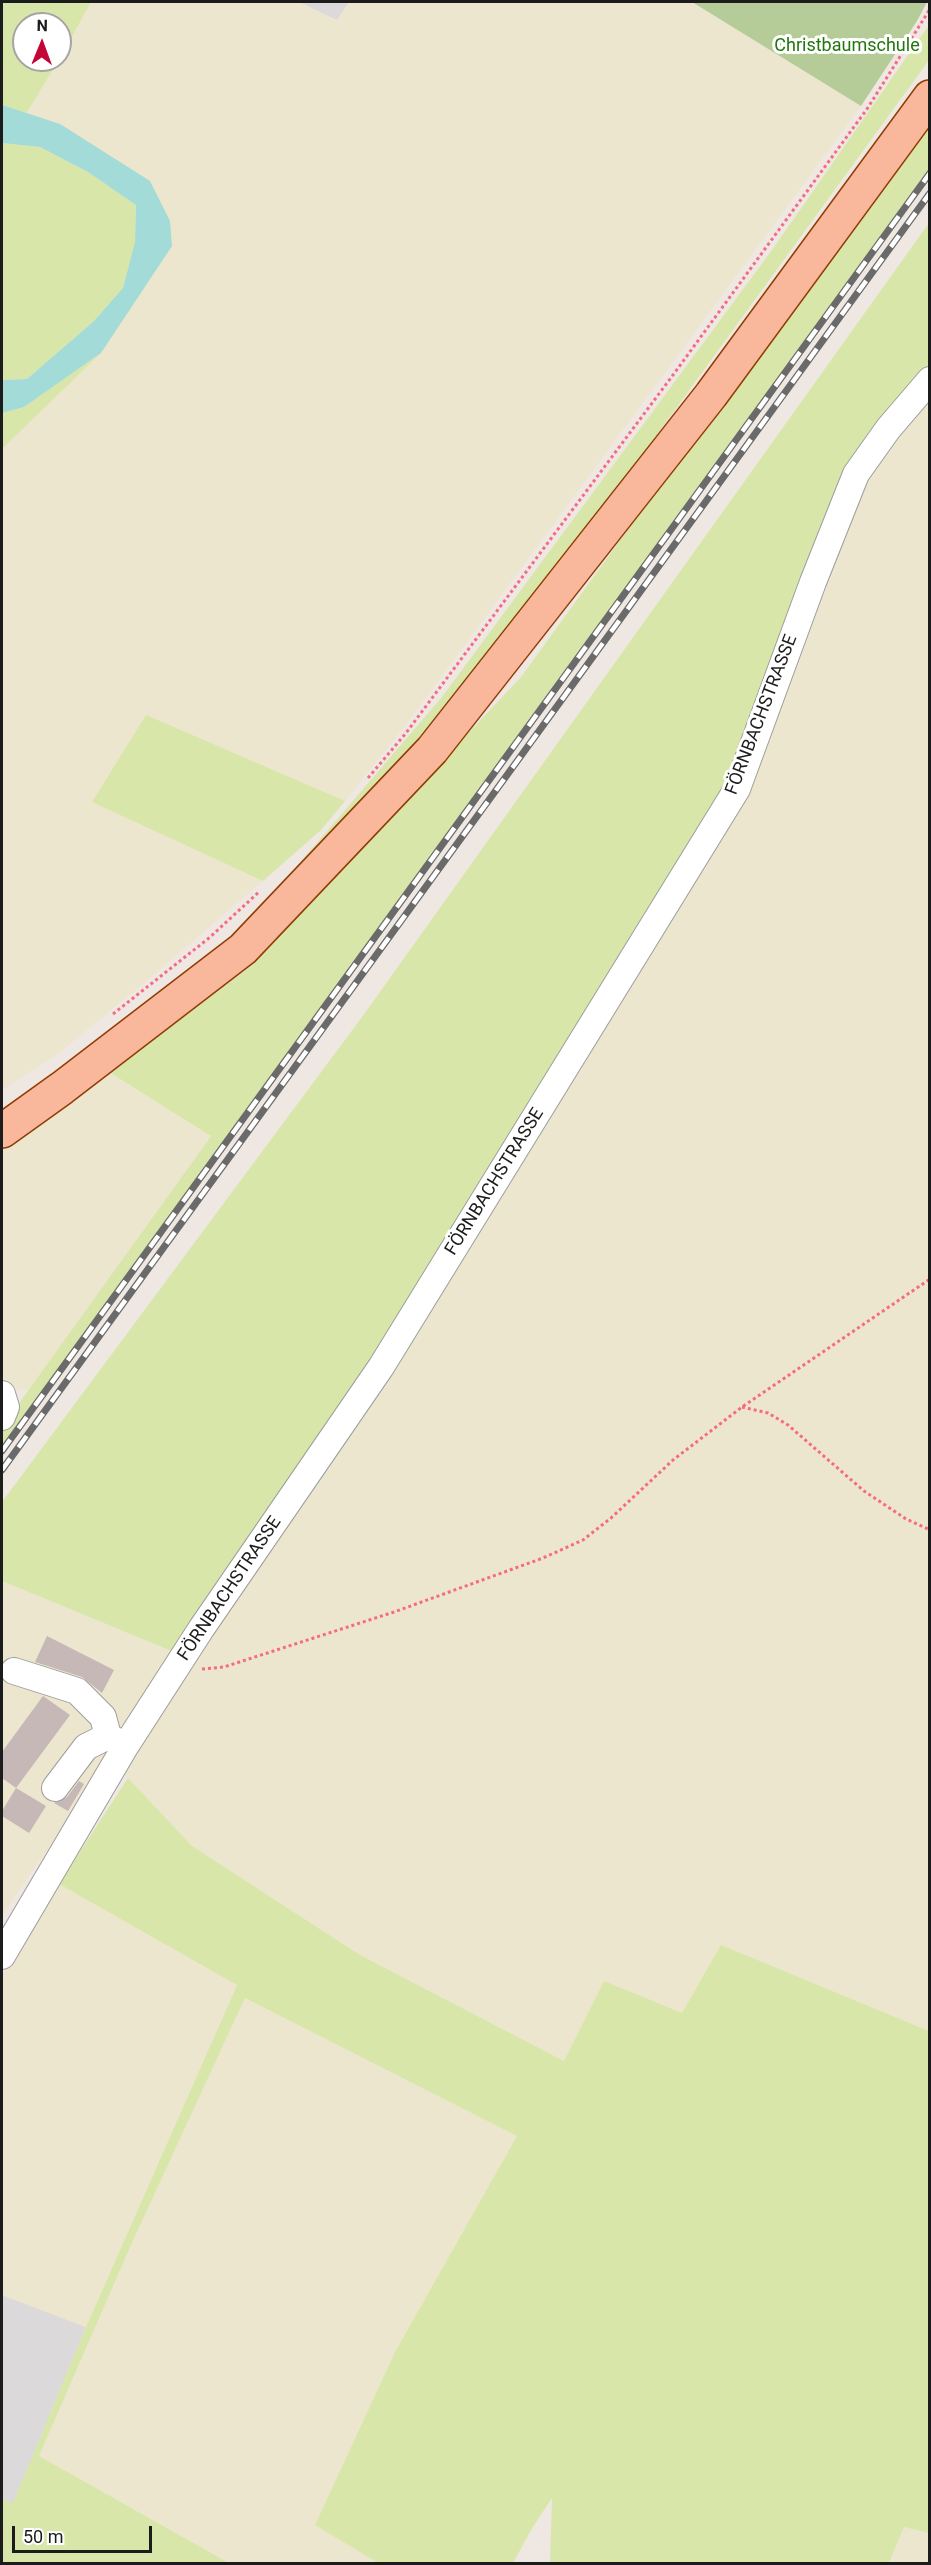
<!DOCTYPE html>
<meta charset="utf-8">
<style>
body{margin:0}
#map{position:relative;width:931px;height:2565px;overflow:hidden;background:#eee7e2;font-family:Roboto,sans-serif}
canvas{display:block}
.frame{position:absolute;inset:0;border:3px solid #1c1c1c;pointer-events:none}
.north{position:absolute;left:12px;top:12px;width:60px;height:60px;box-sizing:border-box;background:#fff;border:2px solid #a4a4a4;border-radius:50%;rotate:1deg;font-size:16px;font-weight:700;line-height:24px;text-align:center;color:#1c1c1c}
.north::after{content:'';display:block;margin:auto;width:21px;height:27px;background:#c40538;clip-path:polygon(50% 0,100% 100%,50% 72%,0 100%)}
.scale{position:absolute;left:12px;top:2526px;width:140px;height:27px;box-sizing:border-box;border:3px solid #1c1c1c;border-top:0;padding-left:8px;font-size:18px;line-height:21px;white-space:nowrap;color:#1c1c1c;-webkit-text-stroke:4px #fff;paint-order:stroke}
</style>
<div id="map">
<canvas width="931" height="2565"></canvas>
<div class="frame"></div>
<div class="north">N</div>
<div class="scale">50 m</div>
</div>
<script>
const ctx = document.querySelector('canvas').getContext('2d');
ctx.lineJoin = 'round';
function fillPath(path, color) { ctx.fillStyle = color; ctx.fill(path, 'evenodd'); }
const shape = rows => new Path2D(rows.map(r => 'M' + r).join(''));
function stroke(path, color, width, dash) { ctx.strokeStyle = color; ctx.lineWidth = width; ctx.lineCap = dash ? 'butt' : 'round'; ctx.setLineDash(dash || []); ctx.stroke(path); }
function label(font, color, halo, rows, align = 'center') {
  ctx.font = font + ' Roboto,sans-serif'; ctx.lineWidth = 6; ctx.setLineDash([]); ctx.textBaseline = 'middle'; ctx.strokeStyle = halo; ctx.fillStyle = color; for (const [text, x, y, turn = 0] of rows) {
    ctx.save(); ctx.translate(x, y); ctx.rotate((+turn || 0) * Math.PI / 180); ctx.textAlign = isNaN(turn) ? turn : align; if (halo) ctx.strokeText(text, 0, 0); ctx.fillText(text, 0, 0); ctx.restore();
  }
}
fillPath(shape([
 [299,2,349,2,337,21],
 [2,2295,86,2327,13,2504,2,2500]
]), '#dbd9da');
fillPath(shape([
 [91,2,299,2,337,20,349,2,692,2,861,106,406,725,345,801,146,716,93,802,263,881,143,984,55,1056,2,1090,2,449,101,353,60,124,26,114,68,46],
 [929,371,929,2031,721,1946,682,2014,604,1981,564,2061,360,1955,192,1846,110,1759,2,1915,2,1581,180,1655,875,438],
 [109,1072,211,1135,30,1389,18,1390,2,1376,2,1144],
 [59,1884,237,1984,86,2327,2,2295,2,1976],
 [245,1998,518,2135,395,2352,316,2524,380,2563,229,2563,39,2456,131,2245],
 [904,2527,929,2533,929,2563,889,2564]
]), '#ece6ce');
fillPath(shape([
 [2,2,91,2,60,59,60,24,24,24,24,60,59,60,26,114,2,105],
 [929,25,929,60,600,513,444,716,273,894,442,697,772,250],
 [929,114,929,169,2,1446,2,1427,211,1136,109,1072,246,970,521,677],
 [2,143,40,147,88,172,136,205,135,242,123,288,94,321,27,379,2,380],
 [929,223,929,371,875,439,740,773,523,1132,181,1655,2,1581,2,1502,362,1017],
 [101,353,2,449,2,413,24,407],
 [146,715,345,801,321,830,263,881,92,802],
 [128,1778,192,1846,360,1955,564,2061,604,1981,682,2013,721,1945,929,2031,929,2533,904,2527,889,2563,550,2563,552,2498,531,2530,513,2563,380,2564,315,2525,395,2352,517,2136,245,1998,131,2245,39,2456,229,2563,2,2563,2,2500,13,2503,86,2327,237,1985,59,1884]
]), '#d8e7a9');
fillPath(shape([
 [692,2,927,2,917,21,861,106]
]), '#b5cc98');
fillPath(shape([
 [2,105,60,124,150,181,170,221,172,246,101,353,24,407,2,413,2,380,27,379,94,321,123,288,135,242,136,205,88,172,40,147,2,143]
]), '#a3dbd8');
fillPath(shape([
 [47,1636,114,1670,102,1693,82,1677,35,1662],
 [43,1696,70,1715,16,1788,46,1806,29,1833,2,1816,2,1811,16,1788,2,1778,2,1752],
 [79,1781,84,1784,68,1811,54,1803,67,1797]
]), '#c5b8b6');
const minor = shape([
 [2,1394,6,1407,2,1417],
 [14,1671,77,1691,103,1717,108,1736],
 [55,1788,86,1747,108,1736,123,1745],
 [2,1956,125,1747,201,1629,381,1367,737,789,813,582,856,474,888,429,930,380]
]);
const major = shape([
 [2,1131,62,1088,243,949,432,750,711,395,930,97]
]);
stroke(minor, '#9d9d9d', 28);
stroke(major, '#913c03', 36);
stroke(shape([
 [368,778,406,733,673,375,867,109,930,9],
 [113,1014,209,938,260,891],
 [742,1407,768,1413,788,1425,864,1491,906,1519,930,1530],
 [202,1669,224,1667,394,1612,543,1558,583,1540,611,1518,673,1460,742,1407,930,1279]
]), '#f66b82', 3, [3, 3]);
stroke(minor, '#fff', 26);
stroke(major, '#f9b89c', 33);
const rail = shape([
 [2,1451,930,173],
 [2,1470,930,193]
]);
stroke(rail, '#6a6a6a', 7);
stroke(rail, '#fff', 4.5, [14]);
label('18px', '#21770e', '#fff', [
 ["Christbaumschule",847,46]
]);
label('18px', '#1c1c1c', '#fff', [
 ["FÖRNBACHSTRASSE",762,715,-69],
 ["FÖRNBACHSTRASSE",495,1182,-58],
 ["FÖRNBACHSTRASSE",230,1589,-56]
]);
</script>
